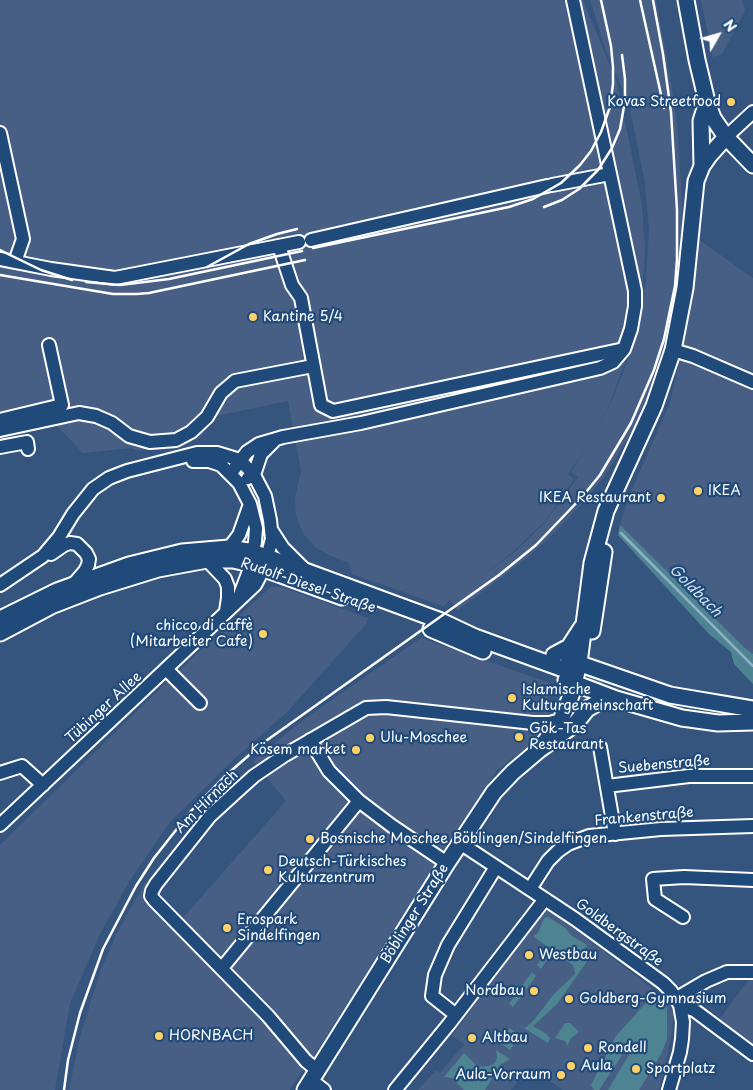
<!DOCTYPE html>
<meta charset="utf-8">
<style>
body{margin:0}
#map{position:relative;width:753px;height:1090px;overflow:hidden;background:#35557f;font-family:"Playpen Sans",sans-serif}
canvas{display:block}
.north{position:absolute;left:693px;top:10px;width:50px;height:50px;-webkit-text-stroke:4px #1f4a7a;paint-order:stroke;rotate:52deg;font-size:14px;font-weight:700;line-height:20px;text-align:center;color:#fff}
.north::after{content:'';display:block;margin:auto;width:18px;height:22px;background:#fff;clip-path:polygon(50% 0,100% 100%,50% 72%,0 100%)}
</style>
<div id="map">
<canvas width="753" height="1090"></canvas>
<div class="north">N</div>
</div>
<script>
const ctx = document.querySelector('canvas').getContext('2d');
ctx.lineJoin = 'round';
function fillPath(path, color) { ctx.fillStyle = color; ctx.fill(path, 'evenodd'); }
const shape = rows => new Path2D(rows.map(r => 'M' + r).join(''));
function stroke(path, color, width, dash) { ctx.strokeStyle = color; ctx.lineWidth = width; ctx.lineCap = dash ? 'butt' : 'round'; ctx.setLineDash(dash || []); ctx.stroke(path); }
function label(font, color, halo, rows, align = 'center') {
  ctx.font = font + ' "Playpen Sans",sans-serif'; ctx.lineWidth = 4.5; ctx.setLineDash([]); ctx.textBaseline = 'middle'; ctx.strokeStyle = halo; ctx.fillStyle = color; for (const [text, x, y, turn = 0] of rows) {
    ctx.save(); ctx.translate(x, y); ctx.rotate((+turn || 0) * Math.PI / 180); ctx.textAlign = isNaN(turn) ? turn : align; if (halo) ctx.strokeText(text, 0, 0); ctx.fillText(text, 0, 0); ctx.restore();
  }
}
fillPath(shape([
 [0,0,583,0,617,83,642,205,645,250,642,294,631,346,610,403,592,438,613,398,633,346,646,282,649,230,645,183,629,105,606,51,590,0,656,0,670,77,677,123,683,214,682,257,673,323,656,380,640,418,605,476,579,507,546,541,523,561,458,610,450,600,443,606,352,574,349,563,331,556,316,548,305,536,300,526,296,515,295,497,301,471,288,401,216,416,200,438,139,451,131,448,83,453,57,426,0,438],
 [585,449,571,472,578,477,546,521,515,552,487,572,514,551,546,520,574,479,568,474],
 [701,0,742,0,745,11,722,54,713,57],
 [698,239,753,278,753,654,745,648,620,525,629,496,670,403,682,351],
 [271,587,281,587,368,618,366,624,287,712,234,759,170,822,130,880,100,934,70,1003,55,1090,0,1090,0,845,175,674],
 [421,638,550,683,548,717,540,735,533,743,497,770,436,862,317,1051,289,1090,69,1090,80,1037,100,972,117,933,145,883,181,920,286,801,253,761,303,720],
 [549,911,558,916,650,987,660,995,674,1012,671,1038,659,1090,563,1090,529,1067,511,1090,418,1090,436,1070,440,1073,464,1044,452,1036,477,1001,471,997,540,912],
 [753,979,753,1047,718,1021,747,982]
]), '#485f85');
fillPath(shape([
 [620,525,745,648,753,654,753,684,734,664,731,652,709,634,618,535],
 [548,917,564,927,572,936,587,945,579,955,587,961,584,966,557,1004,533,1026,545,1033,550,1038,548,1043,519,1025,525,1028,534,1020,554,994,575,974,573,965,563,959,554,957,549,957,541,969,537,965,549,948,533,936,538,933,544,918],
 [532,972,536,976,513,1007,509,1004],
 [653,995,663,1000,667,1008,667,1039,661,1054,639,1090,608,1090,636,1043,630,1043,599,1090,594,1090,591,1085,616,1036],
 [565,1023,570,1023,579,1032,571,1038,566,1048,567,1045,565,1041,555,1038],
 [510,1028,520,1036,510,1050,499,1042],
 [496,1050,510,1059,500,1065,485,1090,464,1090,452,1078,444,1077,464,1053,478,1067,489,1066,495,1063,497,1057]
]), '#4e8391');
stroke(shape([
 [621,533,753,666]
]), '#90b0c8', 2.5);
stroke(shape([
 [566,670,604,684]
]), '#536e92', 15, [15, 8]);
const minor = shape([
 [0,133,23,239,15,262],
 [726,137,753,112],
 [552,185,610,174],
 [311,240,547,186],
 [279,246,292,285,301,298,321,405,333,411,624,349],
 [0,259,51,269,115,278,299,242],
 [673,350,693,356,753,382],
 [0,420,62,405,49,345],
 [0,430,79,413,96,416,112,423,129,436,150,442,176,440,191,432,207,417,221,393,235,381,313,366],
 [0,447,27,442,28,449],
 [193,461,209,461,221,465,239,483,250,504,256,528,255,542,249,571,238,600],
 [231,473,247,452,259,444,283,437,361,423,600,368,613,362,624,349,631,329,635,306,635,291,573,0],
 [248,478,254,475,261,454,274,441],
 [272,531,283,548,305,570],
 [229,548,239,535,250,504],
 [51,554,64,545,70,543,77,544,86,553,89,559,88,565,85,571,73,585],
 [207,560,225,579,228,587,228,598,226,611],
 [0,585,43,556,59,537,73,514,93,489,109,478,127,471,197,453,217,453,240,460,254,475,265,496,270,520,272,539,264,568,255,585,0,825],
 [167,670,200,703],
 [310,740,329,771,359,801,392,826,447,863],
 [600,747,615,834],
 [0,773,22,766,43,785],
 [607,786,689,776,753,776],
 [460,843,575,919,663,983,671,991,680,1005,683,1022,682,1039,680,1052,669,1090],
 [530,889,548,861,558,851,568,844,589,836,661,829,753,826],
 [683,917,655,899,653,879,684,877,753,880],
 [222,968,359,801],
 [677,998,706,981,727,972,753,972],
 [680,1005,694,1010,753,1054],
 [456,1015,432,996,435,975,448,945,496,867],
 [317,1070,306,1061,268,1016,154,900,151,896,152,891,156,884,210,816,234,794,254,776,285,755,366,708,386,707,533,723,549,723,561,720],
 [311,1080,324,1090],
 [395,1090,449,1024,545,899]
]);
const major = shape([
 [686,0,697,60,707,102,713,118,726,137,753,165],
 [702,166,701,121,707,102],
 [0,619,57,591,129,565,182,552,229,548,248,551,267,557,441,621,475,637,566,670],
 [431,629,483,651],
 [592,631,604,552],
 [0,633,51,606,100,587,158,569,207,560,233,560,251,564,342,597],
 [554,655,569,647,582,627],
 [569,660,670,695,753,709],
 [566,680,616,699,682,718,718,723,753,722],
 [539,750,561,720,572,693,579,663,592,563,606,511,654,406,673,350,685,288,696,181,702,166,709,156,726,137],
 [305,1090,447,863,494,792,513,772,539,750,575,724,587,709,599,702,616,699]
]);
stroke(minor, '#fff', 16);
stroke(major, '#fff', 19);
stroke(minor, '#1f4a7a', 12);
stroke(major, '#1f4a7a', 15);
stroke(shape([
 [640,0,664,108],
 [544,207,562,200,579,189,598,170,612,148,620,129,625,101,625,79,622,55],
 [313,248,509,207,533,199,561,183,580,165,591,151,601,132,610,107,613,84,613,67,611,46,601,0],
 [0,250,41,270,72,280],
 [207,267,249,244,277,234,297,229],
 [0,275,113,294,137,294,149,293,305,260],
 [86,282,120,285,169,279,302,251],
 [64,1090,68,1060,80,1013,103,949,136,886,154,858,191,811,224,777,263,743,499,575,536,545,582,497,600,475,631,423,654,370,664,339,675,286,677,259,677,210,671,112,663,54,653,0]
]), '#fff', 2.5);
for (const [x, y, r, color] of [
 [731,102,5,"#ffd166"],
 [253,317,5,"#ffd166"],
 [698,491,5,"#ffd166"],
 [661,498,5,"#ffd166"],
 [263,634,5,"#ffd166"],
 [512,698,5,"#ffd166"],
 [519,737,5,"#ffd166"],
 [370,738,5,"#ffd166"],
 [356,750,5,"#ffd166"],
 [310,839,5,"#ffd166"],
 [268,870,5,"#ffd166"],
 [227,928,5,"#ffd166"],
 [529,955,5,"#ffd166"],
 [534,991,5,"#ffd166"],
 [569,999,5,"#ffd166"],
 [159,1036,5,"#ffd166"],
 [472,1038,5,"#ffd166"],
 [588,1048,5,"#ffd166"],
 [571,1066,5,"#ffd166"],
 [636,1069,5,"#ffd166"],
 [561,1075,5,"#ffd166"]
]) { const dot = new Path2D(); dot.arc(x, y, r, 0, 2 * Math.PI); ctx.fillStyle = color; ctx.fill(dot); stroke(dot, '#1f4a7a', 2); }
label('14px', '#fff', '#1f4a7a', [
 ["Kovas Streetfood",721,102,"right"],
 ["Kantine 5/4",263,317],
 ["IKEA",708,491],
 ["IKEA Restaurant",651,498,"right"],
 ["chicco di caffè",253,626,"right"],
 ["(Mitarbeiter Cafe)",253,642,"right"],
 ["Islamische",522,690],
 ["Kulturgemeinschaft",522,706],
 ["Gök-Tas",529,729],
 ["Restaurant",529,745],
 ["Ulu-Moschee",380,738],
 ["Kösem market",346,750,"right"],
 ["Bosnische Moschee Böblingen/Sindelfingen",320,839],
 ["Deutsch-Türkisches",278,862],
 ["Kulturzentrum",278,878],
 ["Erospark",237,920],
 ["Sindelfingen",237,936],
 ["Westbau",539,955],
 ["Nordbau",524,991,"right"],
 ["Goldberg-Gymnasium",579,999],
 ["HORNBACH",169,1036],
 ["Altbau",482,1038],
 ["Rondell",598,1048],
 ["Aula",581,1066],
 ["Sportplatz",646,1069],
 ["Aula-Vorraum",551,1075,"right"]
], 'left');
label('14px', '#fff', '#1f4a7a', [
 ["Rudolf-Diesel-Straße",308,586,19],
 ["Tübinger Allee",104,708,-43],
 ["Suebenstraße",664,765,-5],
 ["Am Hirnach",207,802,-45],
 ["Frankenstraße",644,817,-5],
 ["Böblinger Straße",415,914,-58],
 ["Goldbergstraße",619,933,36]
]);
label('italic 15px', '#d1dee8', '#1f4a7a', [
 ["Goldbach",695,591,45]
]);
</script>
